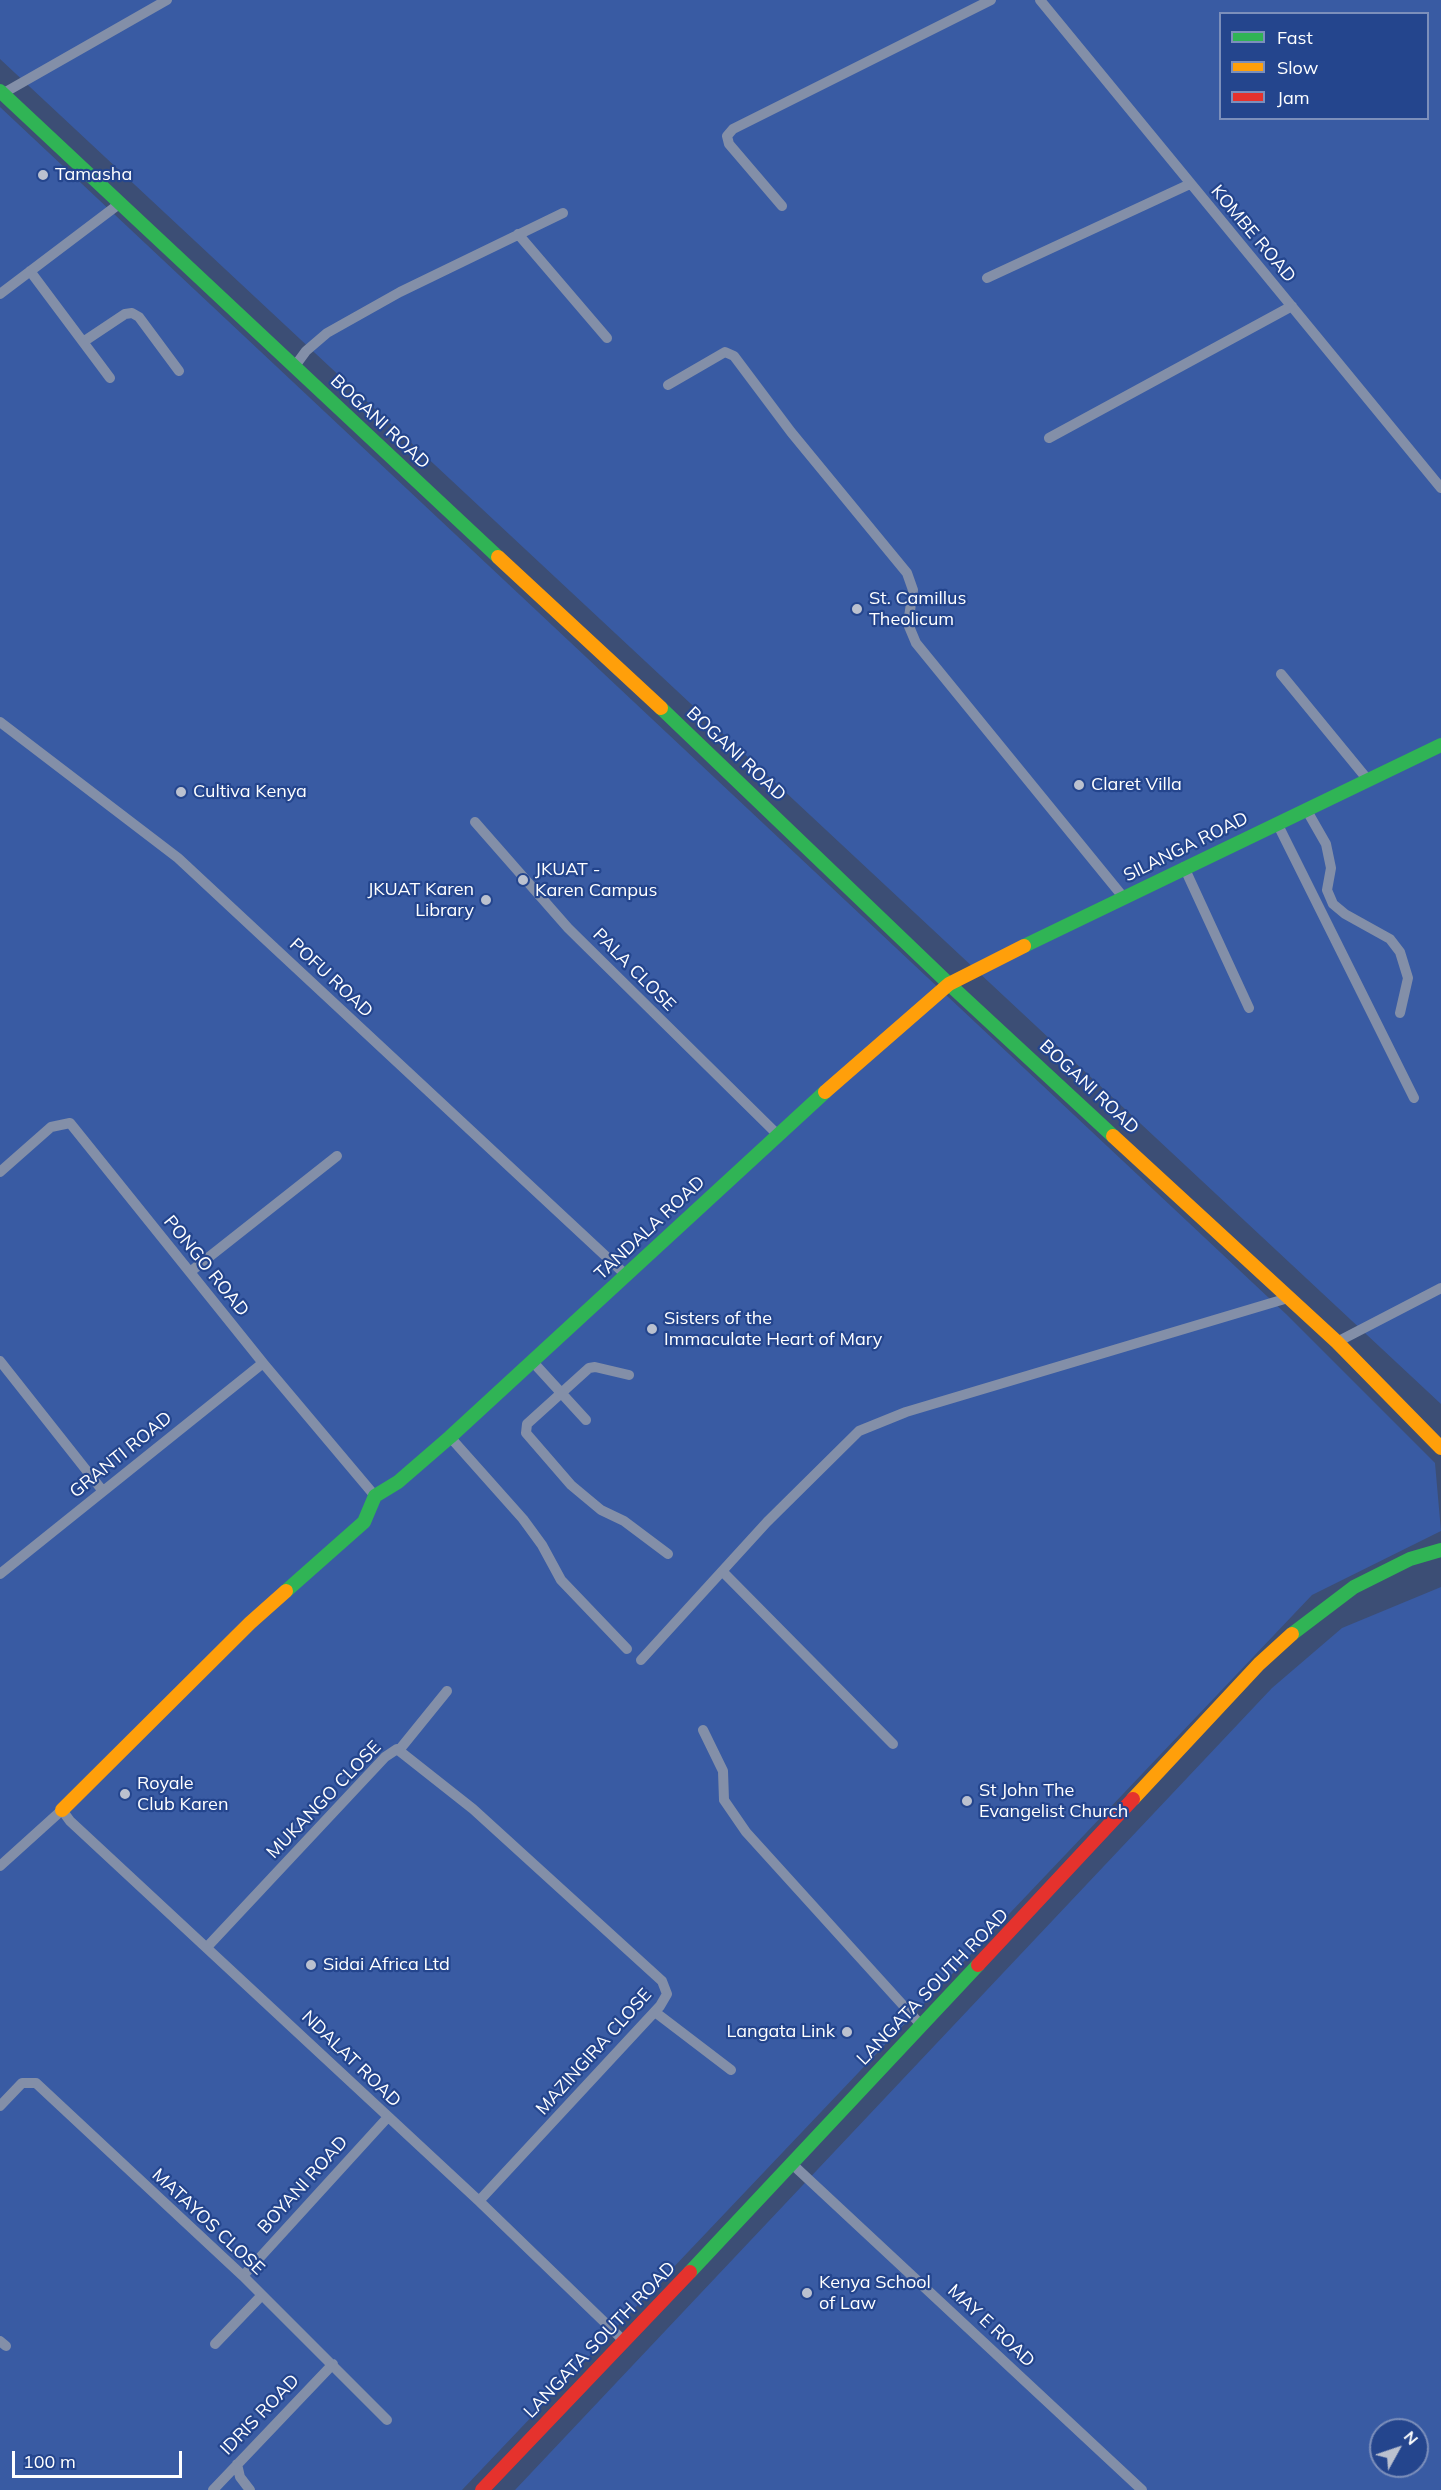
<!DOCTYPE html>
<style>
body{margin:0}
#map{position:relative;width:1441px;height:2490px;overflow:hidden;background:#3c4e75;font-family:Mulish,sans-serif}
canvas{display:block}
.legend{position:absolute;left:1219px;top:12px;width:210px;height:108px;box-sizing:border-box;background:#24458d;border:2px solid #7c8fbb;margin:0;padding:8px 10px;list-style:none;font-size:18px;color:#fff}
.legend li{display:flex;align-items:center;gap:12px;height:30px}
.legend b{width:30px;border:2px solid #7c8fbb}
.north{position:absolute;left:1369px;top:2418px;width:60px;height:60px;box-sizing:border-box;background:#24458d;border:2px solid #7c8fbb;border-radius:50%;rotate:50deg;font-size:16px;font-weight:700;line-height:24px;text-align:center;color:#fff}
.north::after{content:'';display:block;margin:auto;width:21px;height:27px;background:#bbc1cf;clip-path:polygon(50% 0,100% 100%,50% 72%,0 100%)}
.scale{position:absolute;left:12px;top:2451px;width:170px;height:27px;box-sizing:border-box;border:3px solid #fff;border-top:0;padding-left:8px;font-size:18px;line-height:21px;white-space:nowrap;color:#fff;-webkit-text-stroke:4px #24458d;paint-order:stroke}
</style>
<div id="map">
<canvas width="1441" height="2490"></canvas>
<ul class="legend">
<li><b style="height:8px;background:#30b455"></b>Fast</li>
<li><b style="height:8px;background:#ff9f0a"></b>Slow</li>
<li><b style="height:8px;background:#e5322d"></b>Jam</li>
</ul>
<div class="north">N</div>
<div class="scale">100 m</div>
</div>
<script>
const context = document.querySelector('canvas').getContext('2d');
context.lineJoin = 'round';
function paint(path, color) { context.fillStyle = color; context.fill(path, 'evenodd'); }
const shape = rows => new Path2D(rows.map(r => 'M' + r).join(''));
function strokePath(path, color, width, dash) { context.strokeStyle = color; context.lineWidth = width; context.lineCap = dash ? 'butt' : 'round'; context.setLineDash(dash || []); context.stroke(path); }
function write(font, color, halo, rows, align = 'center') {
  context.font = font + ' Mulish,sans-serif'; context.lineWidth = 4.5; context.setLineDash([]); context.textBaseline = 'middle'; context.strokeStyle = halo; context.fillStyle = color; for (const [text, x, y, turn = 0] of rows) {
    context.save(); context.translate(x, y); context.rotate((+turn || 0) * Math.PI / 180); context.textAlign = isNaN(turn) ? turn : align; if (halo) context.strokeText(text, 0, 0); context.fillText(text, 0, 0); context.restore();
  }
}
const green = shape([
 [0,0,1441,0,1441,1404,0,59],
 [1220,14,1428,14,1428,118,1220,118],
 [0,107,1286,1314,1435,1463,1441,1531,1312,1595,462,2490,0,2490],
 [1441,1587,1441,2490,515,2490,1272,1688,1342,1628],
 [1381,2430,1417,2430,1417,2466,1381,2466]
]);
const street = shape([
 [1040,0,1441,488],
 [2,94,167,0],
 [782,206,729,144,727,136,733,129,991,0],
 [518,234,607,338],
 [30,271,110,378],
 [987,278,1190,184],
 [0,294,119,204],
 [83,342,125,314,132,313,139,317,179,371],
 [295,366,306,351,327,333,400,292,563,213],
 [668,385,725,352,734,356,791,432,907,573,913,590,908,624,916,643,1124,898],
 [1049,438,1292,306],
 [1281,674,1368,780],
 [0,722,178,858,626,1275],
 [1306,809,1326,844,1331,868,1327,890,1333,904,1345,914,1390,939,1400,952,1408,978,1400,1013],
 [475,822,568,928,777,1134],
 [1277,823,1414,1098],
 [1184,867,1249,1008],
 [0,1172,51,1127,70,1123,263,1363,375,1496],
 [190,1272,337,1156],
 [1337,1342,1441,1288],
 [0,1361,102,1490],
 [532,1361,586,1420],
 [629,1375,595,1367,589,1368,527,1424,526,1433,571,1485,601,1510,624,1521,668,1554],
 [450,1437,523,1519,542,1545,561,1580,627,1649],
 [723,1572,893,1744],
 [0,1574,263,1363],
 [641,1660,767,1522,859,1431,906,1412,1288,1298],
 [703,1730,723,1771,724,1800,746,1832,921,2025],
 [400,1749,447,1691],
 [0,1866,62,1810,70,1821,479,2201,625,2342],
 [208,1946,385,1757,397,1749,473,1809,662,1981,667,1994,660,2006,479,2201],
 [655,2012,731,2070],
 [0,2106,22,2083,36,2083,243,2276,387,2420],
 [791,2163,1142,2490],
 [243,2276,388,2117],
 [0,2341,6,2346],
 [215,2344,262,2295],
 [237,2464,240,2477,250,2490],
 [213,2490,333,2364]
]);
const fast = shape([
 [0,91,498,557],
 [661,708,949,984,1113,1136],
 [1024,946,1441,745],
 [286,1591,364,1522,375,1496,398,1482,450,1437,825,1092],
 [1292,1634,1354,1587,1410,1559,1441,1550],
 [690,2272,978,1965]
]);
const slow = shape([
 [498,557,661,708],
 [825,1092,949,984,1024,946],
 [1113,1136,1337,1342,1441,1448],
 [1133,1799,1259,1664,1292,1634],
 [62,1810,250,1623,286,1591]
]);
const jam = shape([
 [978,1965,1133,1799],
 [482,2490,690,2272]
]);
const markers = [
 [43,175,6,"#bbc1cf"],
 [857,609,6,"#bbc1cf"],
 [1079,785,6,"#bbc1cf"],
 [181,792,6,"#bbc1cf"],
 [523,880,6,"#bbc1cf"],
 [486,900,6,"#bbc1cf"],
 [652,1329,6,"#bbc1cf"],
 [125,1794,6,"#bbc1cf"],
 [967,1801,6,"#bbc1cf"],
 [311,1965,6,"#bbc1cf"],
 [847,2032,6,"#bbc1cf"],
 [807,2293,6,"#bbc1cf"]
];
const poiNames = [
 ["Tamasha",55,175],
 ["St. Camillus",869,599],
 ["Theolicum",869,620],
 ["Claret Villa",1091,785],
 ["Cultiva Kenya",193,792],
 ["JKUAT -",535,870],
 ["Karen Campus",535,891],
 ["JKUAT Karen",474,890,"right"],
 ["Library",474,911,"right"],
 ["Sisters of the",664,1319],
 ["Immaculate Heart of Mary",664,1340],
 ["Royale",137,1784],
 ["Club Karen",137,1805],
 ["St John The",979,1791],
 ["Evangelist Church",979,1812],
 ["Sidai Africa Ltd",323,1965],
 ["Langata Link",835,2032,"right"],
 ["Kenya School",819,2283],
 ["of Law",819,2304]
];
const streetNames = [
 ["KOMBE ROAD",1253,234,50],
 ["BOGANI ROAD",380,422,43],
 ["BOGANI ROAD",736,754,43],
 ["SILANGA ROAD",1186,847,-26],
 ["PALA CLOSE",634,970,45],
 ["POFU ROAD",331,978,43],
 ["BOGANI ROAD",1089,1087,43],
 ["TANDALA ROAD",650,1228,-43],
 ["PONGO ROAD",206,1266,51],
 ["GRANTI ROAD",121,1455,-39],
 ["MUKANGO CLOSE",324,1800,-46],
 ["LANGATA SOUTH ROAD",933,1987,-46],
 ["MAZINGIRA CLOSE",594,2052,-48],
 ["NDALAT ROAD",351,2059,44],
 ["BOYANI ROAD",303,2185,-48],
 ["MATAYOS CLOSE",208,2222,43],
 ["MAY E ROAD",991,2326,43],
 ["LANGATA SOUTH ROAD",600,2340,-46],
 ["IDRIS ROAD",260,2415,-46]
];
paint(green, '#395ba3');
strokePath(street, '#838fa8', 10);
strokePath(fast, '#30b455', 14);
strokePath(slow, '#ff9f0a', 14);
strokePath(jam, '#e5322d', 14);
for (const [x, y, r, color] of markers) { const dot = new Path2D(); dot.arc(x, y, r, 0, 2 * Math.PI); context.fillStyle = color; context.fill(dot); strokePath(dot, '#24458d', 2); }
write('18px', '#fff', '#24458d', poiNames, 'left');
write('18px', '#fff', '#24458d', streetNames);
</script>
